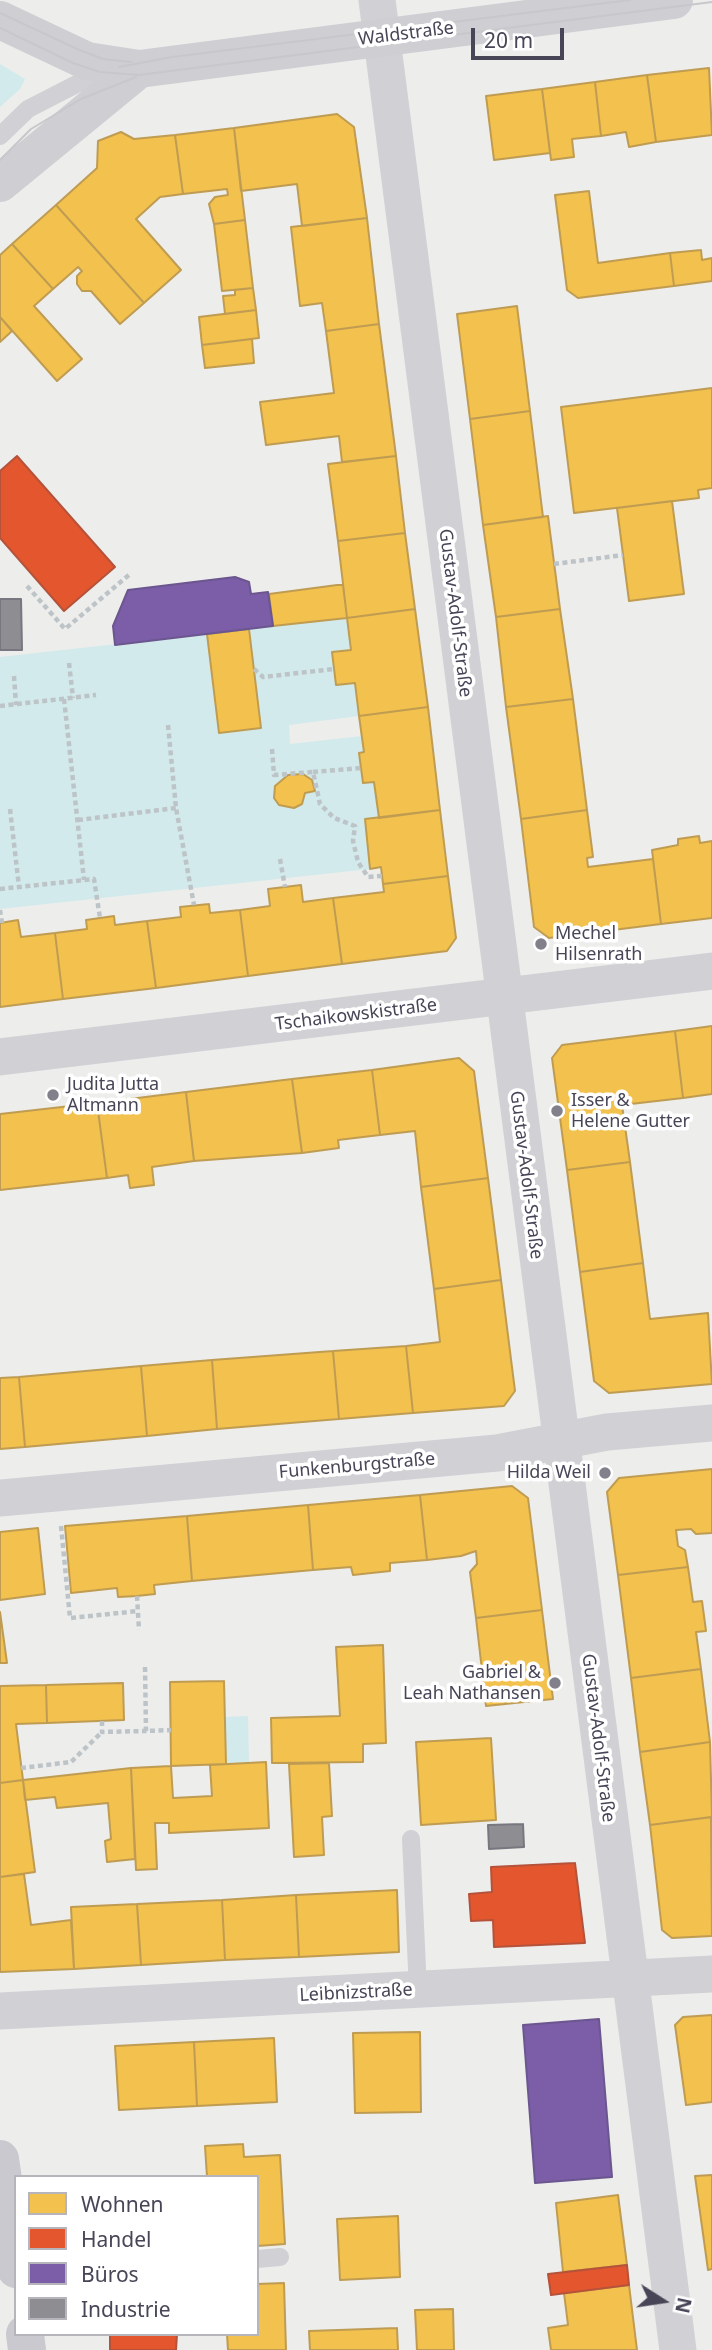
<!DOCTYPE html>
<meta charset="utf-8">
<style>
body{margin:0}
#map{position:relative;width:712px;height:2350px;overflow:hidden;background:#ededec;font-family:"Noto Sans",sans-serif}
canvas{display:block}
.legend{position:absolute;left:14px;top:2175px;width:245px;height:161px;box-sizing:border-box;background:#fff;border:2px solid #b6b5bc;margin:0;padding:9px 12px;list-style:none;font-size:21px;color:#484557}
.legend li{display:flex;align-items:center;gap:14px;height:35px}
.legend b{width:35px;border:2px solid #b6b5bc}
.north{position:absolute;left:628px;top:2266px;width:70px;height:70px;-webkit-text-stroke:5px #fff;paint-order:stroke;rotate:102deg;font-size:19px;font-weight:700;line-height:28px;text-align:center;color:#484557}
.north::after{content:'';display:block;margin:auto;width:24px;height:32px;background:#484557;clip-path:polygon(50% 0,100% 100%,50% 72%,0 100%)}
.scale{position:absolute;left:471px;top:28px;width:93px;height:32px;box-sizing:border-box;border:4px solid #484557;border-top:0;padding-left:9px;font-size:21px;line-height:24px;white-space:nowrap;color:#484557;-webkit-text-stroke:5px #fff;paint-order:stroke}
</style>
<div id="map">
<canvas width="712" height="2350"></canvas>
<ul class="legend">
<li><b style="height:19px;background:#f2c14e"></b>Wohnen</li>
<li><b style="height:19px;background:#e4572e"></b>Handel</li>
<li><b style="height:19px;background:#7b5ea7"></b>Büros</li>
<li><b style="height:19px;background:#8d8d92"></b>Industrie</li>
</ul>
<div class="north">N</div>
<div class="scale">20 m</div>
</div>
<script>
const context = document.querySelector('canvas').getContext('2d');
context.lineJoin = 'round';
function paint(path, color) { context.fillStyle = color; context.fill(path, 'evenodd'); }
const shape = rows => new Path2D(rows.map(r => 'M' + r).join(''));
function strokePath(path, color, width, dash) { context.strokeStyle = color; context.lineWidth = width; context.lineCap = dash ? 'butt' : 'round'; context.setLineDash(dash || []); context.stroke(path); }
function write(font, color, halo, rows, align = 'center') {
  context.font = font + ' "Noto Sans",sans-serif'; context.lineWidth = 7; context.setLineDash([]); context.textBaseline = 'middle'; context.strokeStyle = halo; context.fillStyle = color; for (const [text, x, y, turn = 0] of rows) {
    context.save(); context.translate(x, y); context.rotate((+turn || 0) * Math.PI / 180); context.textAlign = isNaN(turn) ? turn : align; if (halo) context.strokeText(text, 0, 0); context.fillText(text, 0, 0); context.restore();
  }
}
const green = shape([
 [0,64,25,79,20,89,0,107],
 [347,618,351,650,332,653,336,685,355,683,359,716,289,725,290,744,362,736,364,752,359,753,363,783,374,782,379,818,370,869,0,909,0,657,207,634,220,733,261,728,249,629],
 [248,1716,249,1763,226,1764,225,1717]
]);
const homes = shape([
 [709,68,712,135,656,142,647,75,709,68],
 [647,75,656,142,629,147,626,132,601,136,595,82,647,75],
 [595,82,601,136,572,139,574,157,551,160,542,89,595,82],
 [542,89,550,153,494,160,486,96,542,89],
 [337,114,354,127,367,218,302,226,297,184,241,191,234,128,337,114],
 [234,128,245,220,214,224,209,204,215,197,228,195,227,189,183,194,175,135,234,128],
 [121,132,134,139,175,135,183,194,160,197,136,219,181,270,144,303,56,205,97,168,98,141,121,132],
 [589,191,598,263,670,253,674,286,578,298,567,290,555,195,589,191],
 [56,205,144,303,120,324,91,291,82,291,77,284,77,276,82,271,78,267,53,289,12,244,56,205],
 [367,218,379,324,326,331,322,303,300,306,291,227,367,218],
 [245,220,253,288,222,291,214,224,245,220],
 [12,244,53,289,34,306,82,359,57,381,0,317,0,255,12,244],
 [701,250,702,260,712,258,712,281,674,286,670,253,701,250],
 [253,288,256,310,225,314,223,296,235,295,235,290,253,288],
 [517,306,530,411,470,419,457,314,517,306],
 [256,310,259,338,202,345,199,317,256,310],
 [0,317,12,331,0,342,0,317],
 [379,324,396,456,342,462,339,436,266,445,260,402,334,393,326,331,379,324],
 [252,339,254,363,205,368,202,345,252,339],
 [712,388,712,488,698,490,699,498,574,513,561,407,712,388],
 [530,411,543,517,483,525,470,419,530,411],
 [396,456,405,533,338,541,328,464,396,456],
 [672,501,684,594,629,601,617,508,672,501],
 [548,516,560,609,496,617,483,525,548,516],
 [405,533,415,609,347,618,338,541,405,533],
 [337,585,343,585,347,618,273,626,269,594,337,585],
 [415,609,428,707,359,716,355,683,336,685,332,652,351,650,347,618,415,609],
 [560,609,573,699,506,707,496,617,560,609],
 [249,629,261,728,219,733,207,634,249,629],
 [573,699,587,810,521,819,506,707,573,699],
 [428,707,440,810,379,818,374,782,363,783,359,753,364,752,359,716,428,707],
 [303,774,312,780,315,791,305,793,302,804,294,808,279,805,274,798,275,786,288,775,303,774],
 [440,810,448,876,383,884,381,867,370,869,365,819,440,810],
 [587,810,593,857,587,858,588,867,653,859,661,924,549,938,534,927,521,819,587,810],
 [699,836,700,843,712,841,712,918,661,924,652,850,678,845,678,839,699,836],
 [448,876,456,938,447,951,342,964,333,898,384,892,383,884,448,876],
 [301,885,303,902,333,898,342,964,248,976,240,910,270,906,268,889,301,885],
 [209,904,210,913,240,910,248,976,156,988,147,921,181,917,180,907,209,904],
 [114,916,115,925,147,921,156,988,63,999,55,933,87,929,86,920,114,916],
 [18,920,21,937,55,933,63,999,0,1007,0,923,18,920],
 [712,1026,712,1094,683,1098,675,1031,712,1026],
 [675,1031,683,1098,622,1105,630,1162,567,1170,552,1058,562,1045,675,1031],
 [459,1058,474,1071,488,1178,421,1187,415,1131,380,1135,372,1070,459,1058],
 [372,1070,380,1135,338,1140,339,1148,302,1153,292,1079,372,1070],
 [292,1079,302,1153,194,1161,186,1092,292,1079],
 [186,1092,194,1161,152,1167,154,1185,130,1188,128,1175,107,1178,97,1103,186,1092],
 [97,1103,107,1178,0,1190,0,1114,97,1103],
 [630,1162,643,1263,580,1272,567,1170,630,1162],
 [488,1178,501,1280,434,1289,421,1187,488,1178],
 [643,1263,650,1319,708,1313,712,1384,609,1393,594,1381,580,1272,643,1263],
 [501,1280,515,1391,504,1406,413,1413,406,1346,440,1342,434,1289,501,1280],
 [406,1346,413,1413,339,1419,333,1351,406,1346],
 [333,1351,339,1419,217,1429,212,1360,333,1351],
 [212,1360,217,1429,147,1436,141,1366,212,1360],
 [141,1366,147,1436,25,1447,19,1377,141,1366],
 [19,1377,25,1447,0,1449,0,1378,19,1377],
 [712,1469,712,1533,696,1534,691,1529,676,1530,678,1546,685,1550,688,1567,618,1575,607,1492,619,1478,712,1469],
 [512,1486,528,1498,542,1610,476,1618,470,1572,477,1564,476,1551,461,1556,427,1560,420,1495,512,1486],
 [420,1495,427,1560,390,1563,390,1571,353,1575,351,1567,313,1570,308,1505,420,1495],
 [308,1505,313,1570,192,1581,187,1516,308,1505],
 [187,1516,192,1581,154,1585,155,1594,137,1596,118,1597,117,1588,71,1593,65,1526,187,1516],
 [38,1528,45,1594,0,1600,0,1532,38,1528],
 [688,1567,693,1602,702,1601,706,1631,696,1632,701,1669,631,1678,618,1575,688,1567],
 [542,1610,553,1699,486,1706,476,1618,542,1610],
 [0,1612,7,1663,0,1663,0,1612],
 [383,1645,386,1743,363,1744,363,1762,272,1763,271,1718,340,1716,336,1647,383,1645],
 [701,1669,710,1742,640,1752,631,1678,701,1669],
 [224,1681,226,1764,171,1766,170,1682,224,1681],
 [123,1683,124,1720,47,1723,46,1685,123,1683],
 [46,1685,47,1723,16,1724,23,1780,0,1783,0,1686,46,1685],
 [491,1738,496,1820,421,1825,416,1742,491,1738],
 [710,1742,712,1817,650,1825,640,1752,710,1742],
 [266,1762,269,1828,169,1833,169,1823,155,1823,157,1869,136,1870,131,1768,171,1766,173,1798,212,1796,210,1765,266,1762],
 [329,1763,332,1816,322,1817,324,1855,294,1857,289,1764,329,1763],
 [131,1768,135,1859,107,1862,105,1841,111,1839,108,1803,57,1808,55,1797,25,1800,23,1780,131,1768],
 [23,1780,35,1872,0,1877,0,1783,23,1780],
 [711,1817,712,1936,672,1938,662,1930,650,1825,711,1817],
 [24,1874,31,1925,71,1920,74,1969,0,1972,0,1877,24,1874],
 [397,1890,399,1952,299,1957,296,1895,397,1890],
 [296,1895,299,1957,225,1960,222,1900,296,1895],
 [222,1900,225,1960,141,1965,137,1904,222,1900],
 [137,1904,141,1965,74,1969,71,1907,137,1904],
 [712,2015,712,2102,686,2105,675,2025,683,2017,712,2015],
 [420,2032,421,2112,355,2113,353,2033,420,2032],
 [274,2038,277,2102,197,2106,194,2042,274,2038],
 [194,2042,197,2106,119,2110,115,2046,194,2042],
 [243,2144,244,2157,280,2155,285,2244,257,2246,257,2177,207,2177,205,2146,243,2144],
 [712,2175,712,2269,708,2270,695,2176,712,2175],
 [618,2195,627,2265,563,2272,556,2203,618,2195],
 [398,2216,400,2277,340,2280,337,2219,398,2216],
 [284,2283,286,2350,228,2350,227,2334,257,2334,257,2284,284,2283],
 [629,2285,637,2350,551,2350,548,2328,568,2325,564,2293,629,2285],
 [453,2309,454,2350,417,2350,415,2310,453,2309],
 [397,2328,398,2350,310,2350,309,2331,397,2328]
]);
const shops = shape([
 [17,456,115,567,64,611,0,538,0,471,17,456],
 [575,1863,585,1943,494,1947,493,1920,471,1921,469,1894,492,1892,491,1867,575,1863],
 [627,2265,629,2285,551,2295,548,2274,627,2265],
 [110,2334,177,2334,176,2350,110,2350,110,2334]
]);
const offices = shape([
 [235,577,249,582,251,594,268,592,273,626,115,645,113,626,128,590,235,577],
 [599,2019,612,2177,535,2183,523,2025,599,2019]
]);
const industry = shape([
 [0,599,21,599,22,650,0,650,0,599],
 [523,1824,524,1847,489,1849,488,1825,523,1824]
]);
const path = shape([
 [554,564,623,555],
 [27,586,65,629,130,574],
 [69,663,73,698],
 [254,669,263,677,334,669],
 [14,676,16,705],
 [64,699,84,880],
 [0,706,96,695],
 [168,725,176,808,194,905],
 [272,749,274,775,313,772,320,804,334,818,355,826,353,841,358,862,368,877,382,876],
 [313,772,361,768],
 [10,809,19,887],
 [78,820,176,808],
 [280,859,285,887],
 [0,889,94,879,100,918],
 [0,910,2,923],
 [61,1526,70,1618,138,1611],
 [137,1596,139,1630],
 [145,1667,146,1731,171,1730],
 [102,1721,102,1732,146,1731],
 [21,1768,71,1762,102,1732]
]);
const lane = shape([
 [0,136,28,109,102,71],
 [411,1839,418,1990],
 [257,2259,280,2257]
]);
const street = shape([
 [377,0,678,2350],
 [0,1057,712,971],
 [0,1498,497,1453,607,1432,712,1423],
 [0,2011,712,1974]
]);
const secondary = shape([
 [0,20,87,61,139,69,674,0],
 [0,183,139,69]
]);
const primary = shape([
 [0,2159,16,2269],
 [25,2334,27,2350]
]);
const tram = shape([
 [0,13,77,49,103,59,131,62],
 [0,28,73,63,100,72,139,75,712,2],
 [119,67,172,57,630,0],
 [0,160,31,129,81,99,136,77]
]);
const markers = [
 [541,944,7,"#82808b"],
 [53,1095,7,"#82808b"],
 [557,1111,7,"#82808b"],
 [605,1473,7,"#82808b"],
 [555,1683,7,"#82808b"]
];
const streetNames = [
 ["Waldstraße",406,34,-7],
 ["Gustav-Adolf-Straße",455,613,83],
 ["Tschaikowskistraße",356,1015,-7],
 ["Gustav-Adolf-Straße",526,1175,83],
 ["Funkenburgstraße",357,1466,-5],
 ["Gustav-Adolf-Straße",598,1738,83],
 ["Leibnizstraße",356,1993,-3]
];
const poiNames = [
 ["Mechel",555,934],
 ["Hilsenrath",555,955],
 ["Judita Jutta",67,1085],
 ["Altmann",67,1106],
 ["Isser &",571,1101],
 ["Helene Gutter",571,1122],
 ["Hilda Weil",591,1473,"right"],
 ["Gabriel &",541,1673,"right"],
 ["Leah Nathansen",541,1694,"right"]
];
paint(green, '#d2eaeb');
paint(homes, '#f2c14e');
strokePath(homes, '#bf9c51', 2);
paint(shops, '#e4572e');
strokePath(shops, '#b5523a', 2);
paint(offices, '#7b5ea7');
strokePath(offices, '#6c568f', 2);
paint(industry, '#8d8d92');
strokePath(industry, '#787780', 2);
strokePath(path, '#bdc4c8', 4.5, [5, 3.5]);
strokePath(lane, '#d1d0d4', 18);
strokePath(street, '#d1d0d4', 37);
strokePath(secondary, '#cfced3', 38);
strokePath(primary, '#cac9cf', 38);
strokePath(tram, '#c8c7cb', 2);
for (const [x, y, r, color] of markers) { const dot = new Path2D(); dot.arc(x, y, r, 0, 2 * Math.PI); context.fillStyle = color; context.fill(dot); strokePath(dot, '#fff', 2.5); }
write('18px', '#484557', '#fff', streetNames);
write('18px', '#484557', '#fff', poiNames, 'left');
</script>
